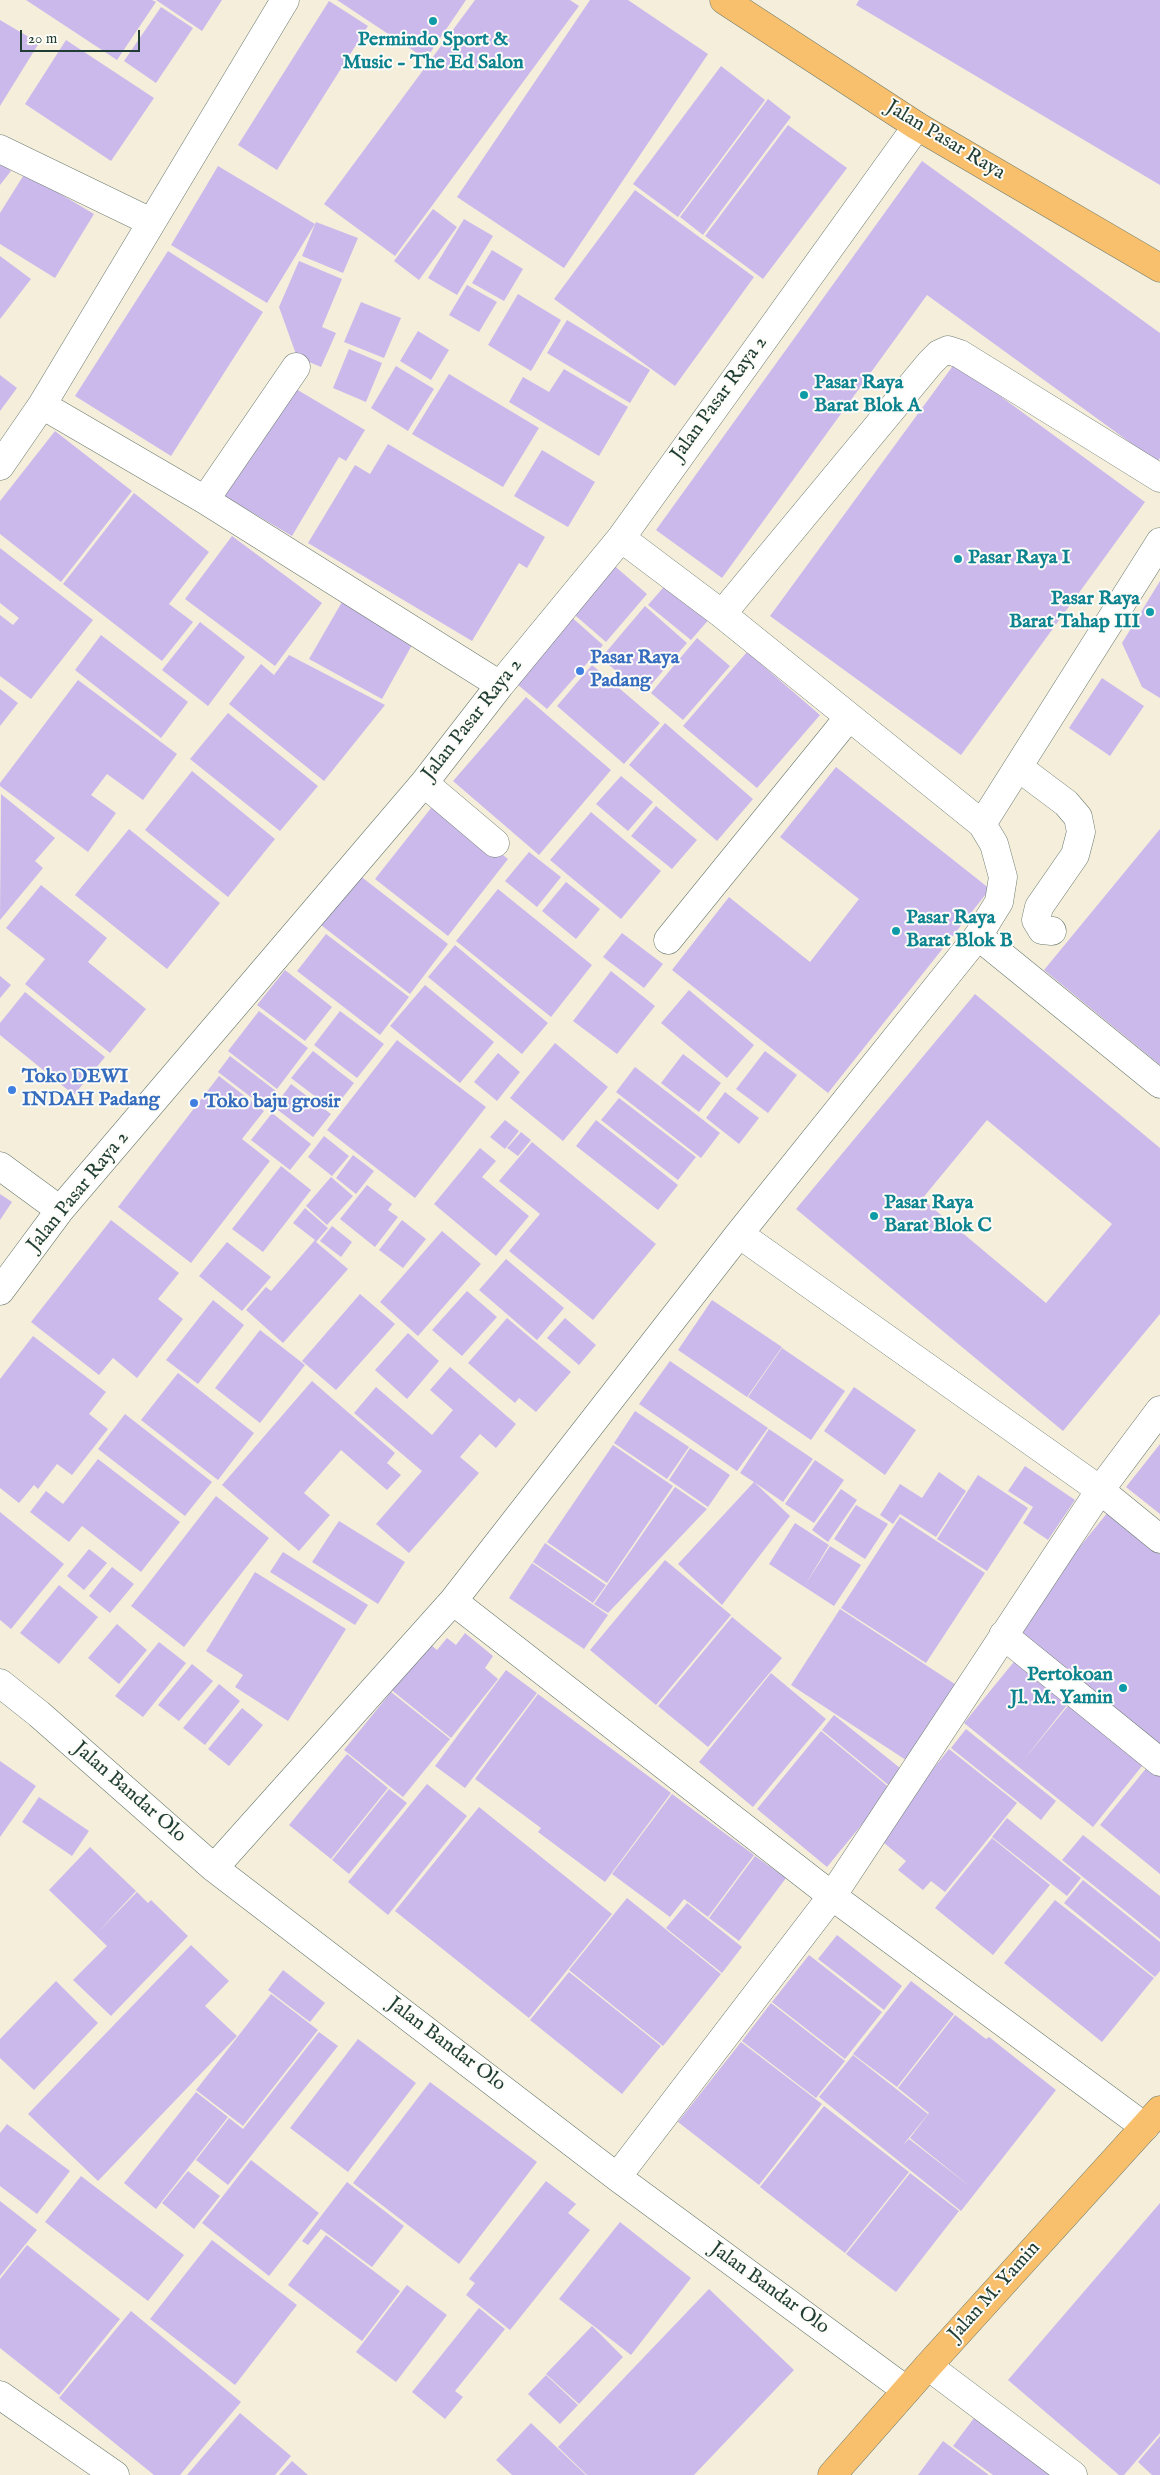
<!DOCTYPE html>
<style>
body{margin:0}
#map{position:relative;width:1160px;height:2475px;overflow:hidden;background:#f5eedb;font-family:"IM FELL English",serif}
canvas{display:block}
.scale{position:absolute;left:20px;top:30px;width:120px;height:22px;box-sizing:border-box;border:2px solid #1f3d34;border-top:0;padding-left:6px;font-size:15px;line-height:18px;white-space:nowrap;color:#1f3d34;-webkit-text-stroke:4px #fdfcf7;paint-order:stroke}
</style>
<div id="map">
<canvas width="1160" height="2475"></canvas>
<div class="scale">20 m</div>
</div>
<script>
const context = document.querySelector('canvas').getContext('2d');
context.lineJoin = 'round';
function paint(path, color) { context.fillStyle = color; context.fill(path, 'evenodd'); }
const shape = rows => new Path2D(rows.map(r => 'M' + r).join(''));
function strokePath(path, color, width, dash) { context.strokeStyle = color; context.lineWidth = width; context.lineCap = dash ? 'butt' : 'round'; context.setLineDash(dash || []); context.stroke(path); }
function write(font, color, halo, rows, align = 'center') {
  context.font = font + ' "IM FELL English",serif'; context.lineWidth = 4; context.setLineDash([]); context.textBaseline = 'middle'; context.strokeStyle = halo; context.fillStyle = color; for (const [text, x, y, turn = 0] of rows) {
    context.save(); context.translate(x, y); context.rotate((+turn || 0) * Math.PI / 180); context.textAlign = isNaN(turn) ? turn : align; if (halo) context.strokeText(text, 0, 0); context.fillText(text, 0, 0); context.restore();
  }
}
const building = shape([
 [26,0,152,0,156,2,117,60],
 [156,0,222,0,202,31],
 [337,0,466,0,426,59],
 [475,0,570,0,579,6,395,256,324,204],
 [590,0,628,0,708,54,564,268,457,197],
 [859,0,1160,0,1160,185,856,5],
 [329,1,368,26,277,170,238,145],
 [161,7,193,28,156,83,124,61],
 [0,20,39,43,0,106],
 [66,40,154,98,111,161,25,104],
 [721,66,765,100,678,217,633,184],
 [768,99,791,117,703,235,680,217],
 [788,125,847,168,763,279,705,236],
 [922,161,1160,333,1160,458,1157,462,927,295,722,578,656,530],
 [0,162,11,171,0,185],
 [218,166,315,224,267,303,171,245],
 [25,173,94,214,55,278,0,244,0,213],
 [635,190,754,277,675,386,554,299],
 [433,209,457,227,419,280,394,261],
 [464,219,493,236,457,295,428,278],
 [316,222,358,238,343,273,302,256],
 [492,250,523,269,504,301,472,283],
 [168,251,263,312,171,456,75,396],
 [0,256,31,279,0,319],
 [299,261,342,279,322,327,336,333,321,367,297,357,279,307],
 [467,285,497,302,479,332,449,315],
 [518,294,561,320,531,371,488,345],
 [361,302,401,318,384,358,344,342],
 [567,320,650,370,630,403,547,353],
 [418,331,449,350,431,380,400,361],
 [349,349,382,363,366,402,333,388],
 [955,363,1145,502,961,755,770,616],
 [396,366,434,389,408,431,371,408],
 [564,369,628,407,599,456,509,402,523,377,549,392],
 [449,374,539,428,503,487,412,434],
 [0,375,17,388,0,411],
 [291,386,365,430,346,461,339,457,292,536,224,496],
 [55,431,132,491,61,582,0,534,0,501],
 [388,444,545,537,527,568,519,563,472,641,308,543,355,465,370,474],
 [542,450,595,482,568,527,514,496],
 [134,493,209,552,169,604,193,622,162,661,63,584],
 [232,536,322,603,275,666,185,599],
 [0,548,93,620,31,699,0,676,0,615,13,625,19,618,0,603],
 [610,562,647,594,606,642,569,610],
 [669,581,711,617,691,640,648,605],
 [1160,581,1160,698,1142,687,1122,643],
 [346,595,417,636,382,699,309,659],
 [645,606,687,643,643,694,601,658],
 [568,614,603,645,547,709,512,680],
 [200,622,245,657,208,706,162,670],
 [101,635,188,702,161,738,75,670],
 [697,638,730,666,683,720,651,693],
 [747,652,820,715,757,788,683,726],
 [289,655,385,705,324,781,229,704,261,664,274,675],
 [592,665,660,723,624,764,557,706],
 [1102,678,1144,706,1110,756,1069,728],
 [78,680,177,754,143,800,107,774,91,795,116,813,88,852,0,786,0,783],
 [0,689,18,703,0,726],
 [526,697,611,770,539,855,453,781],
 [228,713,318,786,280,831,190,759],
 [665,723,753,799,717,841,629,765],
 [836,767,990,889,828,1093,672,970,729,897,810,962,859,899,780,837],
 [192,771,275,839,228,897,145,830],
 [621,776,653,802,628,831,596,804],
 [1,794,55,838,35,861,43,868,0,920],
 [435,803,508,859,448,936,375,879],
 [656,806,697,840,672,869,631,836],
 [591,812,661,871,621,919,550,860],
 [129,829,220,903,167,969,75,895],
 [1160,829,1160,1065,1044,970],
 [529,852,561,877,537,907,505,881],
 [359,875,448,944,410,994,321,925],
 [566,882,600,909,576,939,542,911],
 [41,885,107,938,88,962,146,1009,110,1053,25,984,45,959,6,928],
 [498,889,592,965,551,1017,456,941],
 [622,933,663,964,644,988,603,957],
 [326,934,409,997,380,1035,297,971],
 [455,945,548,1023,522,1054,428,977],
 [285,970,332,1007,305,1041,257,1005],
 [611,971,655,1006,617,1054,573,1021],
 [0,976,11,985,0,998],
 [425,985,494,1042,460,1083,390,1026],
 [689,990,754,1045,727,1078,661,1023],
 [25,992,105,1057,74,1095,0,1035,0,1023],
 [975,994,1160,1148,1160,1314,1063,1431,796,1209],
 [987,1120,1112,1224,1046,1303,922,1199],
 [259,1011,308,1048,277,1089,228,1051],
 [340,1011,384,1044,357,1078,314,1045],
 [397,1040,486,1107,415,1198,327,1130],
 [555,1043,608,1087,563,1141,510,1098],
 [313,1051,354,1083,333,1110,291,1078],
 [765,1051,797,1075,768,1113,736,1089],
 [498,1053,520,1072,497,1101,474,1082],
 [683,1054,721,1083,699,1112,661,1083],
 [230,1056,276,1091,264,1107,218,1072],
 [635,1067,720,1133,701,1158,616,1092],
 [219,1076,264,1111,242,1139,270,1161,191,1263,118,1207],
 [291,1084,331,1114,313,1137,274,1107],
 [725,1092,759,1118,739,1144,706,1118],
 [619,1098,696,1157,678,1180,601,1120],
 [272,1113,311,1144,290,1170,251,1140],
 [505,1120,519,1131,505,1149,490,1137],
 [596,1120,678,1185,658,1210,576,1146],
 [521,1132,531,1140,518,1156,507,1148],
 [324,1136,349,1156,332,1176,308,1157],
 [532,1142,656,1244,593,1320,509,1251,540,1214,499,1181],
 [480,1148,496,1161,482,1177,529,1216,496,1256,434,1204],
 [353,1155,374,1171,356,1194,336,1178],
 [281,1166,311,1190,263,1252,232,1229],
 [331,1177,353,1196,327,1225,306,1206],
 [367,1185,392,1204,388,1210,398,1217,375,1247,340,1219],
 [0,1194,12,1202,0,1220],
 [305,1208,328,1228,316,1242,348,1269,283,1343,246,1310,266,1287,271,1291,315,1240,293,1223],
 [111,1220,179,1273,158,1299,183,1319,137,1378,113,1358,99,1375,31,1322],
 [402,1220,426,1239,403,1268,379,1250],
 [332,1226,352,1242,341,1257,320,1241],
 [442,1231,481,1264,418,1336,380,1302],
 [227,1242,271,1277,242,1311,199,1276],
 [506,1259,564,1308,537,1340,479,1290],
 [467,1291,497,1317,462,1356,432,1330],
 [360,1294,395,1324,336,1390,302,1361],
 [213,1300,244,1325,198,1384,166,1360],
 [712,1300,782,1347,747,1397,678,1350],
 [507,1318,571,1372,536,1412,519,1398,515,1403,468,1363],
 [565,1318,596,1345,579,1365,547,1338],
 [260,1330,305,1365,260,1423,215,1388],
 [408,1333,439,1361,407,1399,375,1370],
 [33,1336,106,1392,89,1414,108,1429,72,1475,57,1464,38,1489,34,1485,19,1503,0,1488,0,1379],
 [782,1348,845,1391,811,1440,748,1397],
 [670,1361,768,1428,737,1471,639,1404],
 [450,1367,516,1424,496,1448,480,1434,460,1457,479,1473,409,1553,376,1524,422,1471,354,1413,376,1387,432,1435,453,1410,430,1390],
 [178,1373,254,1433,218,1480,141,1420],
 [312,1381,395,1453,387,1463,401,1475,387,1490,341,1450,304,1493,330,1515,299,1551,222,1485],
 [854,1387,916,1430,885,1475,824,1431],
 [635,1411,689,1447,667,1479,614,1443],
 [125,1414,212,1482,185,1516,98,1449],
 [769,1429,813,1459,783,1502,754,1482,790,1516,722,1605,678,1564,754,1482,740,1473],
 [1160,1444,1160,1514,1126,1487],
 [613,1445,673,1486,607,1583,547,1542],
 [690,1448,730,1475,708,1507,669,1480],
 [98,1459,180,1522,141,1572,82,1526,69,1542,30,1512,46,1491,63,1504],
 [815,1460,844,1480,814,1523,785,1504],
 [1025,1466,1075,1500,1048,1540,1023,1523,1033,1507,1008,1491],
 [939,1472,966,1491,936,1537,900,1514,893,1524,880,1515,900,1484,922,1498],
 [978,1475,1028,1508,987,1571,937,1539],
 [675,1487,707,1509,608,1613,594,1604],
 [841,1489,857,1500,828,1542,812,1530],
 [216,1496,269,1538,184,1647,131,1606],
 [856,1505,888,1524,865,1559,834,1539],
 [0,1512,64,1564,11,1629,0,1620],
 [1108,1512,1160,1554,1160,1748,1013,1629],
 [900,1517,985,1573,926,1663,841,1608],
 [339,1521,405,1562,378,1604,312,1562],
 [795,1523,829,1545,805,1585,830,1546,861,1565,834,1606,769,1564],
 [545,1543,606,1585,593,1603,533,1562],
 [89,1549,107,1563,84,1590,67,1576],
 [283,1552,368,1605,355,1625,270,1572],
 [665,1560,731,1615,656,1705,590,1650],
 [532,1563,608,1615,584,1649,509,1598],
 [112,1567,134,1584,110,1613,89,1596],
 [255,1572,346,1629,288,1721,235,1687,243,1675,206,1651],
 [59,1585,98,1617,59,1664,20,1633],
 [840,1609,961,1688,912,1764,791,1685],
 [732,1617,782,1658,708,1747,658,1706],
 [117,1624,147,1650,119,1684,88,1658],
 [465,1633,493,1656,485,1668,498,1679,451,1738,389,1688,425,1640,437,1650,447,1638,456,1645],
 [159,1642,186,1663,143,1717,115,1696],
 [1017,1658,1071,1700,1022,1762,1072,1701,1146,1761,1093,1827,964,1723],
 [192,1664,213,1681,179,1721,158,1705],
 [506,1670,537,1693,465,1788,435,1766],
 [771,1673,826,1719,753,1807,699,1762],
 [219,1684,240,1701,205,1745,183,1728],
 [391,1692,450,1739,403,1797,344,1750],
 [538,1694,671,1793,605,1882,538,1832,541,1828,475,1779],
 [242,1708,263,1725,229,1766,208,1749],
 [834,1715,905,1772,892,1788,822,1730],
 [966,1729,1056,1801,1041,1820,951,1748],
 [821,1731,891,1789,827,1867,757,1809],
 [949,1749,1017,1803,945,1892,931,1881,923,1890,898,1870,906,1861,878,1838],
 [347,1754,388,1788,331,1859,289,1825],
 [0,1761,36,1786,0,1837],
 [1148,1766,1160,1776,1160,1874,1100,1825],
 [427,1784,467,1816,388,1915,348,1882],
 [389,1789,407,1803,349,1874,332,1860],
 [672,1794,754,1855,708,1917,684,1899,670,1917,612,1874],
 [39,1797,89,1831,72,1856,22,1822],
 [479,1807,612,1914,529,2018,395,1911],
 [1007,1818,1081,1878,1067,1896,992,1837],
 [1083,1835,1160,1896,1160,1939,1062,1860],
 [992,1838,1050,1885,993,1955,935,1908],
 [90,1847,136,1891,97,1933,137,1892,148,1903,151,1900,188,1936,111,2016,73,1980,107,1946,49,1890],
 [755,1856,786,1878,739,1941,709,1918],
 [1083,1880,1160,1942,1160,1971,1155,1977,1064,1903],
 [627,1898,721,1974,663,2046,569,1970],
 [1055,1900,1154,1978,1102,2042,1004,1963],
 [687,1903,742,1947,722,1973,666,1928],
 [837,1935,902,1986,884,2010,818,1959],
 [191,1945,229,1981,205,2006,237,2036,98,2181,28,2114],
 [809,1955,882,2012,845,2059,772,2002],
 [283,1970,325,2003,310,2022,268,1990],
 [569,1972,661,2046,622,2094,530,2020],
 [56,1981,98,2023,34,2090,0,2058,0,2039],
 [911,1981,954,2014,897,2087,853,2054],
 [271,1994,318,2030,243,2126,196,2090],
 [771,2003,845,2061,816,2098,742,2041],
 [955,2015,986,2039,989,2037,1056,2090,961,2211,819,2097,853,2055,928,2114,903,2145,909,2139,972,2188,910,2138,929,2113,898,2088],
 [319,2032,338,2046,228,2185,196,2160,229,2118,243,2129],
 [358,2039,416,2083,348,2172,290,2128],
 [741,2042,822,2104,759,2185,678,2122],
 [430,2082,537,2162,459,2264,353,2183],
 [196,2092,228,2117,156,2209,124,2183],
 [824,2106,909,2172,845,2253,760,2187],
 [7,2124,70,2171,37,2214,0,2186,0,2133],
 [251,2160,319,2213,269,2276,202,2223],
 [188,2171,220,2196,194,2229,162,2203],
 [910,2173,959,2211,896,2292,846,2254],
 [81,2176,184,2255,148,2301,45,2222],
 [546,2181,576,2204,568,2213,590,2230,510,2330,466,2295,475,2283,469,2279],
 [347,2182,404,2226,372,2267,321,2229,308,2245,302,2241],
 [0,2201,37,2230,0,2276],
 [1160,2203,1160,2433,1124,2475,1119,2475,1008,2380],
 [620,2222,691,2278,631,2355,559,2299],
 [326,2235,400,2291,362,2341,288,2285],
 [212,2240,297,2305,235,2385,150,2319],
 [27,2245,120,2319,59,2395,0,2348,0,2279],
 [407,2285,447,2315,396,2382,356,2352],
 [709,2289,794,2370,694,2475,587,2475,558,2447],
 [479,2308,505,2329,455,2391,463,2397,445,2419,412,2392],
 [131,2311,241,2402,180,2475,154,2475,59,2398],
 [592,2326,623,2357,579,2404,546,2374],
 [546,2375,578,2405,560,2424,528,2394],
 [240,2413,291,2456,275,2475,187,2475],
 [974,2418,1050,2475,993,2475,953,2446],
 [531,2423,586,2475,512,2475,496,2460],
 [1160,2436,1160,2475,1152,2475,1138,2462],
 [943,2441,989,2475,918,2475],
 [292,2461,308,2475,279,2475]
]);
const minor = shape([
 [0,149,151,222],
 [42,405,205,500,500,685],
 [0,466,42,405,285,0],
 [205,500,296,367],
 [722,614,930,363,939,354,948,350,960,354,1160,478],
 [1018,767,1066,803,1078,817,1081,832,1075,855,1039,907,1036,920,1042,930,1052,931],
 [424,783,495,843],
 [982,824,1160,542],
 [978,936,1160,1084],
 [668,940,849,717],
 [0,1166,60,1210],
 [739,1234,1100,1490,1160,1539],
 [0,1291,60,1210,424,783,500,685,621,538,917,126],
 [453,1601,832,1896,1145,2127],
 [1003,1635,1160,1762],
 [0,1683,39,1714,214,1868,617,2177,906,2390],
 [214,1868,453,1601,739,1234,978,936,999,902,1003,877,994,844,982,824,722,614,621,538],
 [617,2177,832,1896,1100,1490,1160,1410],
 [928,2366,1073,2475],
 [0,2395,115,2475]
]);
const major = shape([
 [724,0,917,126,1160,268],
 [832,2475,928,2366,1160,2110]
]);
const markers = [
 [433,21,5,"#0f9aa8"],
 [804,395,5,"#0f9aa8"],
 [958,559,5,"#0f9aa8"],
 [1150,612,5,"#0f9aa8"],
 [580,671,5,"#3f7fe0"],
 [896,931,5,"#0f9aa8"],
 [12,1090,5,"#3f7fe0"],
 [194,1103,5,"#3f7fe0"],
 [874,1216,5,"#0f9aa8"],
 [1123,1688,5,"#0f9aa8"]
];
const cultureNames = [
 ["Permindo Sport &",433,41,"center"],
 ["Music - The Ed Salon",433,64,"center"],
 ["Pasar Raya",814,384],
 ["Barat Blok A",814,407],
 ["Pasar Raya I",968,559],
 ["Pasar Raya",1140,600,"right"],
 ["Barat Tahap III",1140,623,"right"],
 ["Pasar Raya",906,919],
 ["Barat Blok B",906,942],
 ["Pasar Raya",884,1204],
 ["Barat Blok C",884,1227],
 ["Pertokoan",1113,1676,"right"],
 ["Jl. M. Yamin",1113,1699,"right"]
];
const streetNames = [
 ["Jalan Pasar Raya",945,141,31],
 ["Jalan Pasar Raya 2",720,399,-54],
 ["Jalan Pasar Raya 2",473,720,-52],
 ["Jalan Pasar Raya 2",79,1192,-51],
 ["Jalan Bandar Olo",129,1793,41],
 ["Jalan Bandar Olo",446,2045,37],
 ["Jalan Bandar Olo",769,2289,36],
 ["Jalan M. Yamin",995,2292,-48]
];
const shopNames = [
 ["Pasar Raya",590,659],
 ["Padang",590,682],
 ["Toko DEWI",22,1078],
 ["INDAH Padang",22,1101],
 ["Toko baju grosir",204,1103]
];
paint(building, '#ccb9ec');
strokePath(minor, '#6a7b6e', 29);
strokePath(major, '#6a7b6e', 29);
strokePath(minor, '#fff', 28);
strokePath(major, '#f8bf6c', 28);
for (const [x, y, r, color] of markers) { const dot = new Path2D(); dot.arc(x, y, r, 0, 2 * Math.PI); context.fillStyle = color; context.fill(dot); strokePath(dot, '#fdfcf7', 2); }
write('bold 20px', '#0d838f', '#fdfcf7', cultureNames, 'left');
write('20px', '#1f3d34', '#fdfcf7', streetNames);
write('bold 20px', '#366cbe', '#fdfcf7', shopNames, 'left');
</script>
